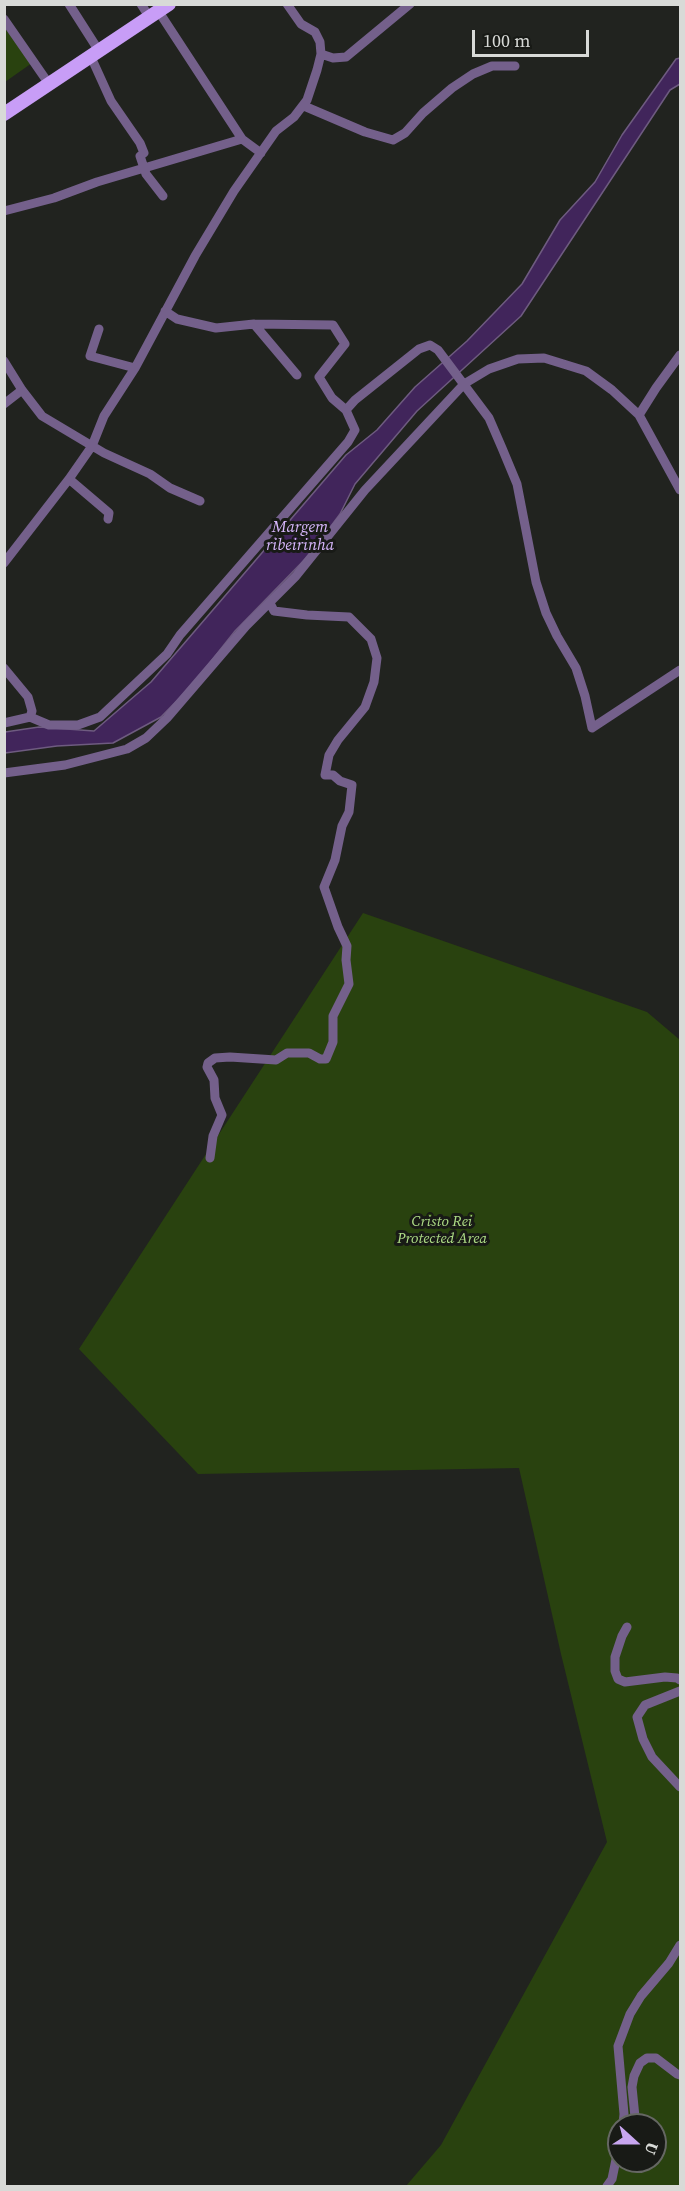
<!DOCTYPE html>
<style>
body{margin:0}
#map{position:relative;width:685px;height:2191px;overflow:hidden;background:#21231f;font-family:"Source Serif 4",serif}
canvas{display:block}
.frame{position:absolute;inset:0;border:6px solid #d8dad7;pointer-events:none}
.north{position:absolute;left:607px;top:2113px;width:60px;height:60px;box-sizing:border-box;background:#181a16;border:2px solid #656763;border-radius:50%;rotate:111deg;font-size:16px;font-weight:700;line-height:24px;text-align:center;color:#d8dad7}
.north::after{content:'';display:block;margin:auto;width:21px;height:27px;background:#c8a6ef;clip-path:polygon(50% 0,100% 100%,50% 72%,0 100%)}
.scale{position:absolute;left:472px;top:30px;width:117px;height:27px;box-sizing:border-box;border:3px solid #d8dad7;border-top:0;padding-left:8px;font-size:18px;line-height:21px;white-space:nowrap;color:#d8dad7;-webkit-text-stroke:4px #181a16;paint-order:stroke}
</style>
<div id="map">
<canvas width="685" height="2191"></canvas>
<div class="frame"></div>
<div class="north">U</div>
<div class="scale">100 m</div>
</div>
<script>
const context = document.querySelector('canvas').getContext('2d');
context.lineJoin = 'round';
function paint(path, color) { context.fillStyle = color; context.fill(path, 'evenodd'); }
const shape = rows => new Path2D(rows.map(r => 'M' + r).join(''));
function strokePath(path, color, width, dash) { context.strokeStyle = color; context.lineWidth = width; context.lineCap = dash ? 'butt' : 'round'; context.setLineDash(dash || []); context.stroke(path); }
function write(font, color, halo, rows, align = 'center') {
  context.font = font + ' "Source Serif 4",serif'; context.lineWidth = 6; context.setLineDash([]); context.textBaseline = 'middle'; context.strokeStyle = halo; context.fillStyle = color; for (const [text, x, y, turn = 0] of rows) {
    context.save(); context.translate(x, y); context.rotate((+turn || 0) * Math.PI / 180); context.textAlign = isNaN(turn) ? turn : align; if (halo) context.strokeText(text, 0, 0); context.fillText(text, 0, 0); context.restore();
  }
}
const green = shape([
 [4,27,32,63,5,82,4,82],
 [363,913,647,1012,680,1040,680,2186,406,2186,441,2145,607,1842,561,1654,519,1468,198,1474,79,1349],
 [619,2125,655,2125,655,2161,619,2161]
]);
const water = shape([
 [680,58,680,84,670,90,521,316,417,411,355,484,340,514,311,553,235,631,193,684,161,717,113,743,57,746,5,753,5,732,39,727,94,731,151,682,346,455,377,430,415,387,467,341,522,284,560,220,595,182,622,135,676,59,680,58]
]);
const street = shape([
 [69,4,99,51],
 [141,4,150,18],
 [159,12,242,139,261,153],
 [4,19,49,84],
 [321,54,333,58,346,57,410,4],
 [91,57,111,101,140,143,144,153,140,156,146,174,163,196],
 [304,106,365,132,393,140,405,133,423,113,452,88,473,74,492,66,515,66],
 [4,211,54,198,97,182,242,139],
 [254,324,297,375],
 [99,329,90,356,135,368],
 [4,361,22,390,42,416,104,453,150,474,170,488,200,501],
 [4,404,22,390],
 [346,410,355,400,419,349,430,345,438,350,489,418,502,448,517,484,536,582,546,613,557,636,576,668,585,696,592,728,680,670],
 [639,415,680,490],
 [69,479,109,513,108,519],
 [4,563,69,479,92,446,104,416,135,368,195,256,234,191,276,131,294,117,307,100,317,70,321,54,320,42,315,32,301,24,287,4],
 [4,668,28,697,32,711,30,717],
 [4,723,30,717,49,725,78,725,100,717,167,654,180,635,348,442,355,430,346,410,332,398,319,377,345,344,333,325,254,324,216,328,177,319,165,311],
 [4,773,65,765,127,749,146,738,167,718,246,626,296,576,365,490,464,384,489,369,518,359,544,358,586,371,612,390,639,415,656,388,680,355],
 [210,1158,213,1136,222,1115,215,1098,214,1080,207,1067,208,1063,215,1058,230,1057,276,1060,287,1053,309,1053,320,1059,326,1059,333,1042,333,1016,349,984,346,960,347,946,338,927,324,887,335,860,342,826,349,812,352,785,340,781,333,775,325,775,329,755,338,740,365,707,374,682,377,658,371,639,349,617,307,615,274,611,270,603],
 [627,1627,622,1636,615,1657,615,1671,618,1679,625,1682,665,1677,677,1678,680,1680],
 [680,1691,645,1705,637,1717,643,1739,652,1757,680,1787],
 [623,2125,624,2114,618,2046,630,2014,641,1996,669,1963,680,1945],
 [632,2125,635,2117,632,2087,634,2076,640,2063,647,2058,656,2058,677,2074,680,2075],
 [607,2186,612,2179,619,2145]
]);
const primary = shape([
 [4,114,169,4]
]);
const parkNames = [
 ["Cristo Rei",442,1222],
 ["Protected Area",442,1239]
];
const waterNames = [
 ["Margem",300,528],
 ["ribeirinha",300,546]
];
paint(green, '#29420f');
paint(water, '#41255b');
strokePath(water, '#6e5b80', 1.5);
strokePath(street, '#74608b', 9);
strokePath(primary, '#c89df7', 14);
write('italic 15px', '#aedd86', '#181a16', parkNames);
write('italic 16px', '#d7b7fc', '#181a16', waterNames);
</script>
